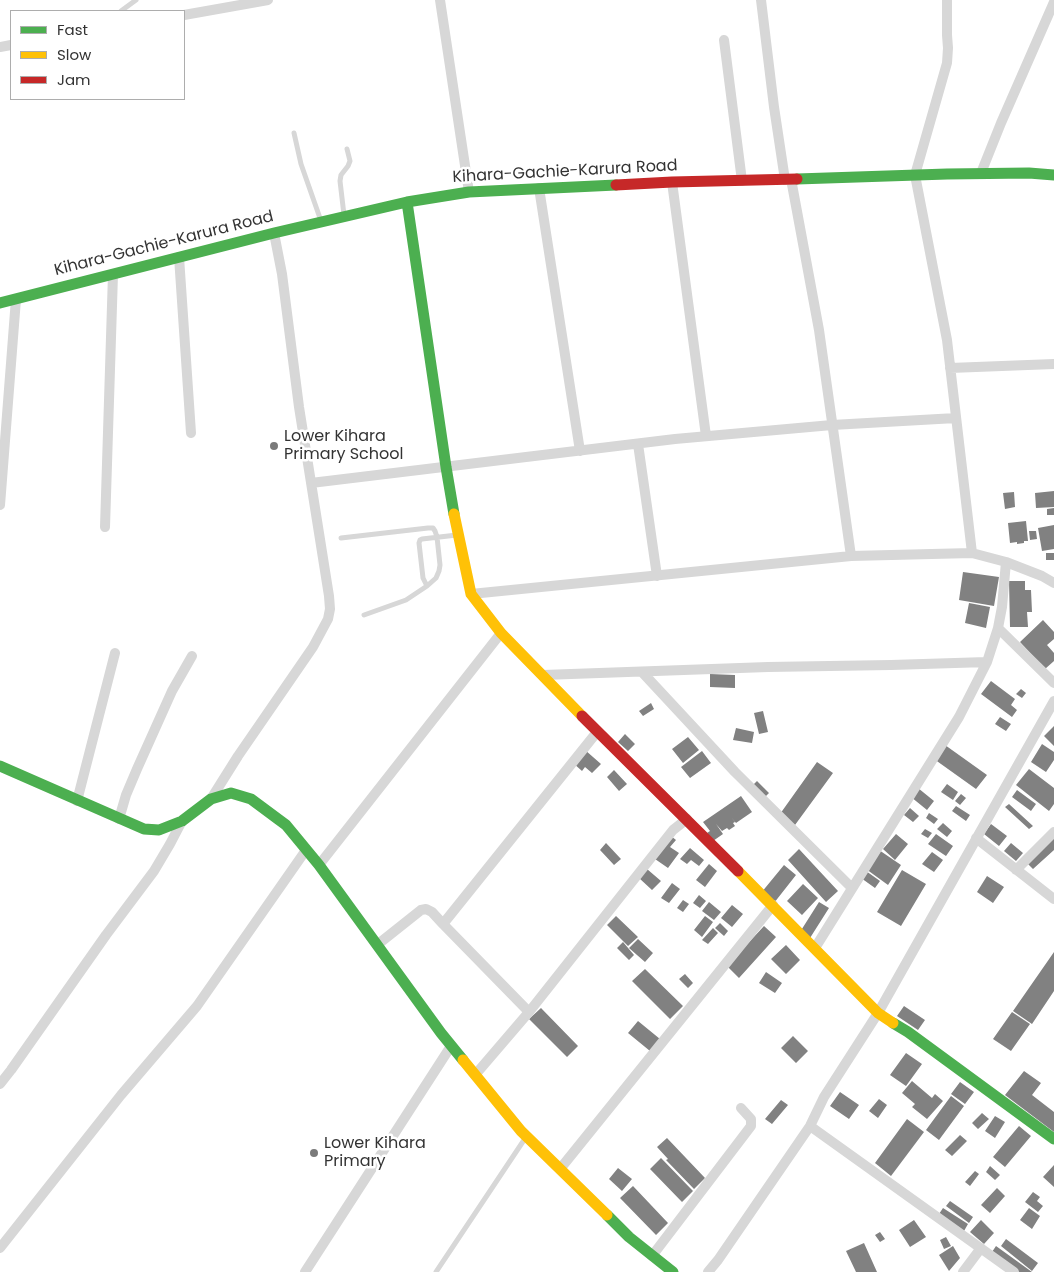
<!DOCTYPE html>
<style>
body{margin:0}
#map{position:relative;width:1054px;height:1272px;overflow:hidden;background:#fff;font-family:Poppins,sans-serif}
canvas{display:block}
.legend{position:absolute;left:10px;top:10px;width:175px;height:90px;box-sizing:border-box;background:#fff;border:1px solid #adadad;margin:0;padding:6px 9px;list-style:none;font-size:15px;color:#333}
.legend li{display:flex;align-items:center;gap:10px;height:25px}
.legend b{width:25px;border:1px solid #adadad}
</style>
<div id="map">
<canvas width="1054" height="1272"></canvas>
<ul class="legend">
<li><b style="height:6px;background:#4caf50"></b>Fast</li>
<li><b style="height:6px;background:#ffc107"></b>Slow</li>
<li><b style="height:6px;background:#c62828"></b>Jam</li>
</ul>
</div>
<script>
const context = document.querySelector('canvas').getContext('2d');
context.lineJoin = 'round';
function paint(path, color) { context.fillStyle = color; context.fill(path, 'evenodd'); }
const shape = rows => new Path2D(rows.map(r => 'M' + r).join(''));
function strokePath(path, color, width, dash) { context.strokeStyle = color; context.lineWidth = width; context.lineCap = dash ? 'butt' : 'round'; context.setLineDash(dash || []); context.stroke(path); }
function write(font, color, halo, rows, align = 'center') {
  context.font = font + ' Poppins,sans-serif'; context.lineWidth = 5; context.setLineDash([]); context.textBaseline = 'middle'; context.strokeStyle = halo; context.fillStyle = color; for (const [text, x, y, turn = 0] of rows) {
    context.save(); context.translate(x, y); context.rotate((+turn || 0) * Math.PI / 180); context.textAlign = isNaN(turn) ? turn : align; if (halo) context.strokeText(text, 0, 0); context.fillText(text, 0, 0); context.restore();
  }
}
const building = shape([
 [1054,491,1054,507,1036,508,1035,493],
 [1014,492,1015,507,1005,509,1003,493],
 [1054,508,1054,515,1047,515,1047,509],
 [1026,521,1028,541,1024,541,1024,543,1017,544,1017,542,1010,543,1008,523],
 [1054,525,1054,549,1042,551,1038,528],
 [1029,531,1036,531,1037,539,1030,540],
 [1046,553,1054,553,1054,560,1046,560],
 [963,572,999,577,994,606,959,600],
 [1009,581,1025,581,1025,590,1031,590,1032,612,1027,612,1028,627,1010,627],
 [969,603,990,607,986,628,965,623],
 [1043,620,1054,632,1054,639,1047,645,1054,653,1054,661,1045,669,1020,642],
 [710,674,735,675,735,688,710,687],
 [991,681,1015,699,1011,705,1017,710,1012,717,981,694],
 [1021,689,1026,693,1022,698,1016,694],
 [651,703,654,709,643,716,639,711],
 [763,711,768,732,759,734,754,713],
 [1000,717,1011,724,1006,731,995,724],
 [1054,726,1054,746,1044,736],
 [736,728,754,732,752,743,733,740],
 [625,734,635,744,628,751,618,742],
 [688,737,699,750,683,763,672,749],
 [1042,744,1054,752,1054,760,1046,772,1031,762],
 [945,745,987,775,976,789,934,759],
 [585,750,601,764,592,773,585,767,582,771,573,763],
 [702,751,711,763,690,778,681,767],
 [817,762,833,773,795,825,780,814],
 [1029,769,1054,788,1054,804,1049,811,1016,785],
 [614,770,627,784,619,791,607,777],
 [757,781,769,793,765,797,753,785],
 [947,784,958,792,953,800,941,792],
 [918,788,934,801,927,810,911,797],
 [1017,790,1036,804,1031,811,1012,797],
 [961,794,966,798,960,805,955,801],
 [741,796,752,812,736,823,731,817,735,822,733,823,735,826,729,830,727,828,722,831,716,824,723,834,713,841,707,833,710,831,703,822],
 [1009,804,1033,826,1029,829,1005,807],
 [956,806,970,815,966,821,952,811],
 [910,808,919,816,913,822,904,815],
 [929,813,938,819,934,824,926,818],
 [943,823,952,831,947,837,937,829],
 [991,824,1007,836,999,846,984,834],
 [925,829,932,833,928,838,921,834],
 [896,834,908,844,895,860,883,849],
 [936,834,953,846,946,856,928,844],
 [671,836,676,840,670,847,679,853,668,868,655,859],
 [1054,838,1054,850,1033,869,1027,863],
 [606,843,621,859,614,865,600,850],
 [1011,843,1023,853,1016,861,1004,851],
 [690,848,704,860,699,866,691,860,687,864,680,859],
 [799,849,838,891,826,902,788,860],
 [879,850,901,865,888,885,866,869],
 [932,852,943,860,934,872,922,864],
 [709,864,717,871,705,887,696,880],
 [784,865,796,875,774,903,761,893],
 [647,869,661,881,652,890,639,878],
 [902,870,926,884,901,926,877,912],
 [866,871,880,881,875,888,861,878],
 [987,876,1004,887,993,903,977,892],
 [672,883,680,889,669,903,661,898],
 [803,884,818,898,802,915,787,901],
 [699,895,706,901,700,908,693,903],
 [683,900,689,904,683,912,677,908],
 [709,902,721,912,714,920,702,911],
 [819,902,829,908,810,938,800,932],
 [732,905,743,914,732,927,721,918],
 [616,916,638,937,628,946,607,925],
 [705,916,713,922,702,937,694,930],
 [720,923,728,931,724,936,715,928],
 [764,926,776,937,739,978,727,966],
 [713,928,718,933,708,944,702,940],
 [638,939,653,953,645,962,629,948],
 [623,942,634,955,629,960,617,948],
 [786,945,800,960,786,974,771,959],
 [1054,952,1054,991,1032,1024,1013,1011],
 [645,969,683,1006,670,1019,632,981],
 [766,972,782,983,775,993,759,983],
 [685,974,693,983,688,988,679,979],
 [904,1006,925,1020,918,1030,897,1016],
 [541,1008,578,1046,567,1057,529,1019],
 [1012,1012,1030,1024,1011,1051,993,1039],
 [638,1021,660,1039,650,1051,628,1033],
 [793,1036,808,1051,796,1063,781,1048],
 [906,1053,922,1064,906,1086,890,1075],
 [1024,1071,1041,1083,1032,1095,1054,1112,1054,1132,1005,1095],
 [912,1081,932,1098,935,1094,943,1101,927,1119,912,1107,915,1104,902,1093],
 [960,1082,974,1092,965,1104,951,1094],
 [840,1092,859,1105,849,1119,830,1106],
 [951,1096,964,1106,939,1140,926,1130],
 [879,1099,887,1105,878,1118,869,1111],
 [781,1100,788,1105,772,1124,765,1119],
 [982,1113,989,1119,978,1129,972,1123],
 [995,1116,1005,1122,995,1138,985,1131],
 [907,1119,924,1132,891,1176,875,1163],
 [1019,1126,1031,1136,1005,1167,993,1157],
 [960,1135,967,1141,952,1156,945,1150],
 [667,1138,705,1178,694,1189,666,1160,668,1159,657,1147],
 [661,1158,693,1191,682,1202,650,1169],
 [1054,1165,1054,1187,1043,1177],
 [990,1166,1000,1175,995,1180,986,1172],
 [618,1168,632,1179,622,1191,609,1179],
 [975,1171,979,1174,970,1186,965,1182],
 [633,1186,668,1223,656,1235,620,1198],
 [997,1188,1005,1196,990,1213,981,1205],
 [1033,1192,1040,1197,1037,1201,1043,1206,1038,1212,1025,1202],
 [950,1201,973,1217,969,1223,946,1206],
 [943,1208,968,1224,964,1231,939,1214],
 [1029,1208,1040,1216,1032,1229,1020,1220],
 [914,1220,926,1237,910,1247,899,1230],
 [981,1220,994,1233,984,1244,970,1232],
 [880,1232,885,1239,880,1242,875,1235],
 [946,1237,951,1246,944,1249,940,1240],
 [1006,1239,1038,1263,1032,1271,1001,1246],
 [864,1243,877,1272,856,1272,846,1251],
 [953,1246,960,1258,949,1271,939,1255],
 [996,1246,1032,1272,1019,1272,992,1252]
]);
const lane = shape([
 [121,11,136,0],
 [294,133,301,164,321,221],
 [344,215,340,181,341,175,348,166,350,161,347,149],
 [341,538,428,528,433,528,435,531,437,537,440,565,439,571,436,578,427,586,406,600,364,615],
 [427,586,423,578,419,543,420,540,422,539,457,535],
 [436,1272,526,1137]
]);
const street = shape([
 [440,0,469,192],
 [761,0,774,107,785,180],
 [947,0,947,35,948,48,947,63,915,175,947,340,972,553],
 [184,15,268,0],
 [724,40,742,181],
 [0,47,11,45],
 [981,173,1001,123,1054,2],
 [791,179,819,330,851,556],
 [672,182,706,436],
 [539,188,580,451],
 [179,257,191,433],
 [950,368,1054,364],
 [638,444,657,576],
 [311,483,675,439,832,425,956,418],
 [0,505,16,299],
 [105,527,113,274],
 [471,594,851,556,972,553,1006,562,1042,576,1054,583],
 [998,628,1054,683],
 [642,672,735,772,852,888],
 [543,675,768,667,891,665,987,662,998,628,1002,607,1006,562],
 [211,799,238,756,313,647,328,619,330,609,329,596,299,407,282,274,274,233],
 [77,801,115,653],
 [119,819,126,795,137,769,172,691,192,656],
 [976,838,1054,899],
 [319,865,501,633],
 [1016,870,1054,832],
 [443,924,597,732],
 [377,945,421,910,426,909,432,912,443,924,529,1012],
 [815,948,959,717,987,662],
 [475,1075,529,1012,673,830,687,819],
 [0,1084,11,1070,106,935,154,871,170,844,182,821],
 [810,1126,1014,1272],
 [560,1169,773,905],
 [0,1248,121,1095,197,1006,306,850],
 [652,1256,751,1126,751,1119,741,1108],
 [305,1272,451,1046],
 [708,1272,718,1260,810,1126,824,1097,878,1013,1054,701],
 [963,1272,981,1248]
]);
const fast = shape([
 [797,179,947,174,1029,173,1054,175],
 [407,202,446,467,454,514],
 [0,303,274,233,407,202,469,192,616,185],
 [0,766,144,829,159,830,182,821,211,799,231,793,251,799,286,825,319,865,441,1033,463,1060],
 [893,1023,908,1032,1054,1139],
 [607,1215,629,1237,673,1272]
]);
const slow = shape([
 [454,514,471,594,501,633,582,716],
 [738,871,878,1013,893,1023],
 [463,1060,521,1131,607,1215]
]);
const jam = shape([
 [616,185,672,182,797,179],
 [582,716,738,871]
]);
const markers = [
 [274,446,5,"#7a7a7a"],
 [314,1153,5,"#7a7a7a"]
];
const streetNames = [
 ["Kihara-Gachie-Karura Road",565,172,-3],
 ["Kihara-Gachie-Karura Road",164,244,-14]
];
const poiNames = [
 ["Lower Kihara",284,437],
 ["Primary School",284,455],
 ["Lower Kihara",324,1144],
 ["Primary",324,1162]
];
paint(building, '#818181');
strokePath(lane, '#d7d7d7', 5);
strokePath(street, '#d7d7d7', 10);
strokePath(fast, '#4caf50', 11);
strokePath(slow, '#ffc107', 11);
strokePath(jam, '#c62828', 11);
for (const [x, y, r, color] of markers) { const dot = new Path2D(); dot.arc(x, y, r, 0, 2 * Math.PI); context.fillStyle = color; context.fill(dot); strokePath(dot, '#fff', 2); }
write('16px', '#333', '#fff', streetNames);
write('16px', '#333', '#fff', poiNames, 'left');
</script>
